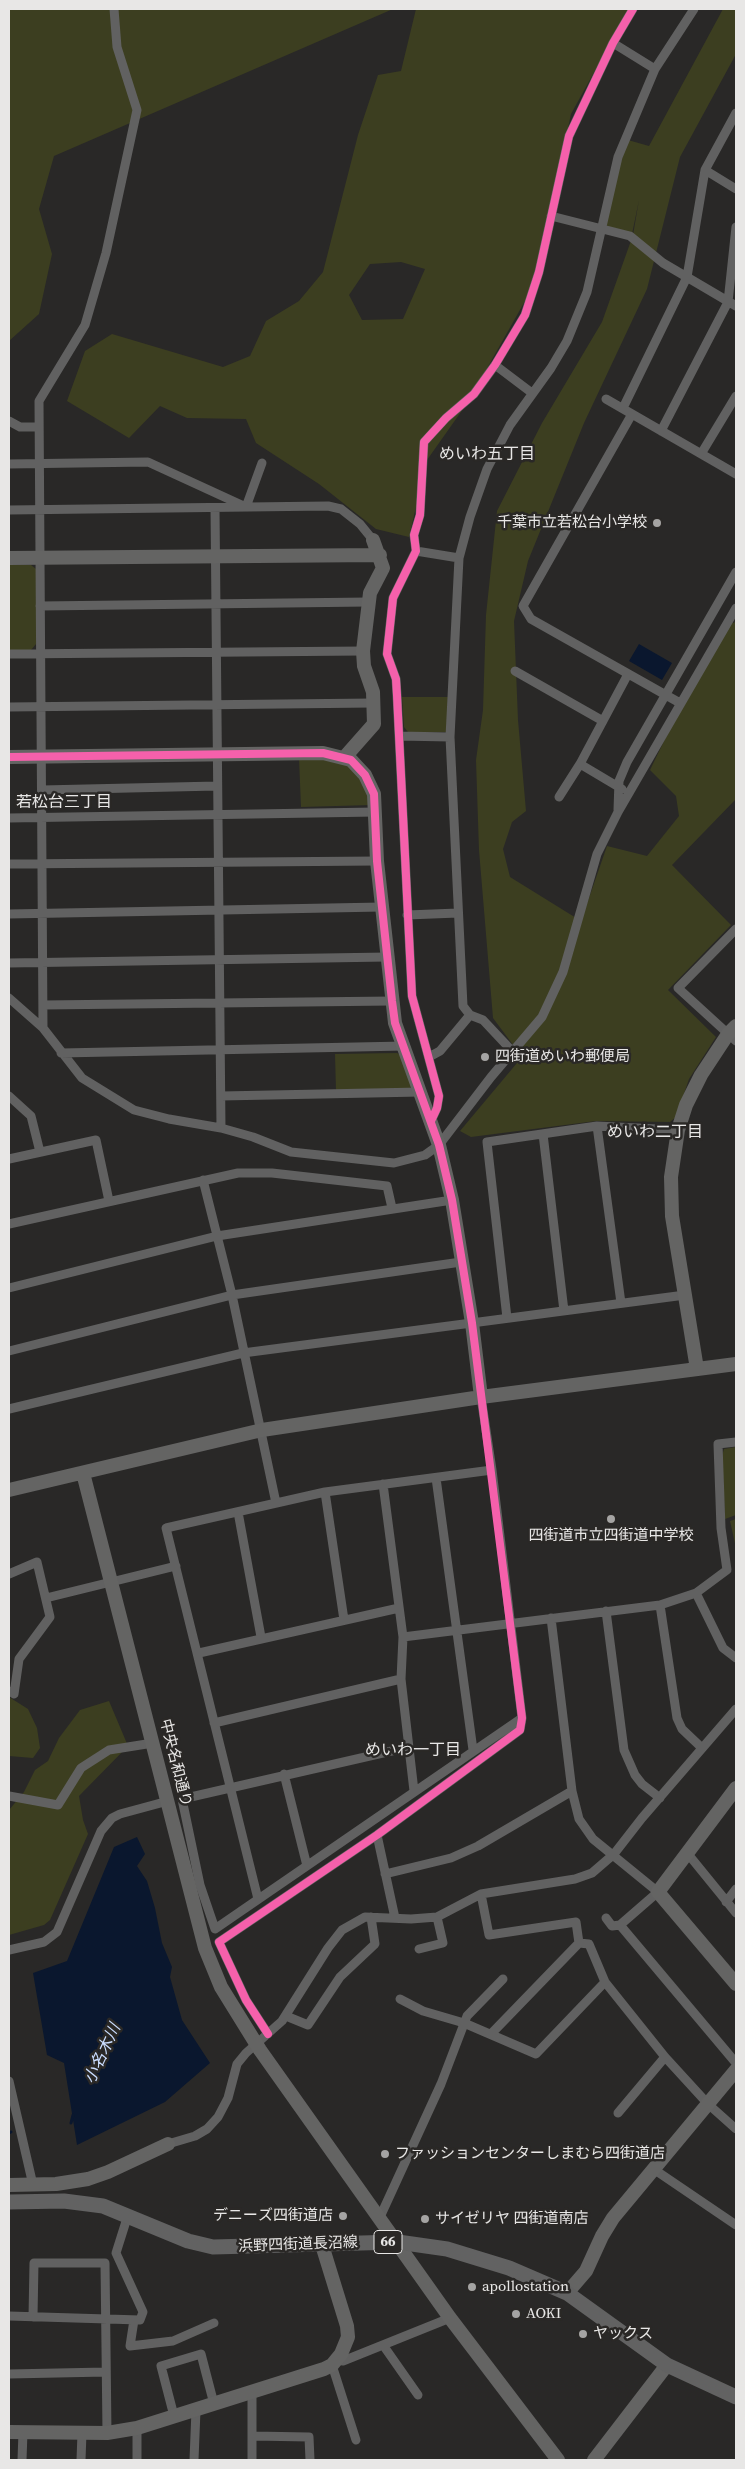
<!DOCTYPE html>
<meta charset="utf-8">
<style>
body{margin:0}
#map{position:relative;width:745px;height:2469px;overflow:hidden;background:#292827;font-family:"Source Serif 4",serif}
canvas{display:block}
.frame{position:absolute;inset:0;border:10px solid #e8e7e6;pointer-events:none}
</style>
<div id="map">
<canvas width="745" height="2469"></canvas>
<div class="frame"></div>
</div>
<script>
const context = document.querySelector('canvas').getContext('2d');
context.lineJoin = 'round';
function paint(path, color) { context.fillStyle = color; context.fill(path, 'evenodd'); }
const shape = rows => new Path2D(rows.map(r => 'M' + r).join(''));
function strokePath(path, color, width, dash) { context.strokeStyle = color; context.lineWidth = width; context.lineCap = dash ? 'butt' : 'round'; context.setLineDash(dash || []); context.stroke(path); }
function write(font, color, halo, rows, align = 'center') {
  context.font = font + ' "Source Serif 4","Noto Sans JP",serif'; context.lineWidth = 5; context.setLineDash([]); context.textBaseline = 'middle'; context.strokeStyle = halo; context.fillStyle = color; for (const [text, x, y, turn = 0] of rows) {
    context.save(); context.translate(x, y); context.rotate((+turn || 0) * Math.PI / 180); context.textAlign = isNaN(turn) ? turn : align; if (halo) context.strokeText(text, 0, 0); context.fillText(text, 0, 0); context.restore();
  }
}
const green = shape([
 [9,9,393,9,54,156,39,209,52,254,39,314,9,341],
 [416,9,629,9,571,114,534,285,468,402,427,460,409,537,376,529,319,484,256,443,246,419,187,418,160,406,129,438,67,401,85,351,112,334,223,367,250,356,266,321,299,301,323,272,358,135,378,75,401,71],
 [401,262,425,269,403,319,362,320,349,295,370,264],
 [723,9,736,9,736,54,680,157,647,289,584,423,528,561,514,621,518,720,526,811,512,822,503,849,510,877,581,921,607,846,647,856,679,816,676,796,650,770,680,708,732,622,734,623,736,620,736,799,672,865,731,925,668,990,716,1037,689,1079,676,1117,670,1122,596,1121,471,1137,460,1131,522,1057,493,1018,479,850,476,760,483,710,486,615,497,511,542,423,602,322,633,235,639,200,632,234,608,227,605,223,618,170,628,140,649,146],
 [9,565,31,565,36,569,36,644,31,650,9,650],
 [402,697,448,697,447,732,408,732,404,727],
 [299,758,338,759,358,771,372,805,301,807],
 [397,1053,402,1056,412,1087,409,1089,336,1091,335,1054],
 [736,1447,736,1515,725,1519,722,1456,724,1449],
 [736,1519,736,1548,730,1521],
 [9,1697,28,1709,37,1728,40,1748,33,1758,9,1756],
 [109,1701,128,1746,79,1796,83,1820,88,1834,50,1920,44,1925,9,1935,9,1810,24,1792,35,1770,48,1761,59,1738,80,1710]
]);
const water = shape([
 [639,644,672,663,662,680,629,661],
 [137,1837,145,1854,137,1866,147,1881,155,1908,162,1943,172,1967,170,1977,182,2020,210,2063,165,2102,77,2145,64,2063,47,2055,33,1973,67,1961,114,1847]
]);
const stream = shape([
 [71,2123,73,2115],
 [9,2133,11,2132]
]);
const street = shape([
 [613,43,655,69],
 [705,170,736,189],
 [551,216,630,236,663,263,736,306],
 [495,365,532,393],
 [606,399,736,474],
 [623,408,687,277,705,170,736,113],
 [632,414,523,606,531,619,680,703],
 [9,421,20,427,39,427],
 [661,431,728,302,736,227],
 [701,454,736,396],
 [9,464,148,462,246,507,262,463],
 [215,508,221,1128],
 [9,510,328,506,341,509,360,524,373,540],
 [416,551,459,558],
 [40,606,368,602],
 [9,654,363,651],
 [515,671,603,721],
 [9,707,373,703],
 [399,736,450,737],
 [580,764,622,789],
 [42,790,217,786],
 [559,797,580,764,628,674],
 [618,810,619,781,627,762,736,572],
 [9,818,376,812],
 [9,864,377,861],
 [9,914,382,907],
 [407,915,458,913],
 [736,929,678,988,736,1041],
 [9,963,387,957],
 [9,998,43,1028,82,1078,134,1110,169,1119,221,1128,253,1137,291,1152,394,1163,425,1155,439,1145,491,1077,542,1017,563,972,597,854,618,812,736,608],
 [43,1005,392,1001],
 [43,1028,39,401,85,325,106,253,137,110,117,47,114,9],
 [513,1052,483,1020,470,1015,463,1006,450,737,459,558,470,517,487,469,510,425,551,368,567,341,587,292,618,157,655,69,694,9],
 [61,1053,405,1046],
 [429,1057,440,1051,470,1015],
 [9,1096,31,1116,40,1152],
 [221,1096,421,1092],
 [431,1121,437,1108,439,1096,412,996,397,695,396,679,387,654,393,598,416,551,414,535,420,515,424,442,446,418,474,394,495,365,525,315,539,272,569,136,613,43,633,9],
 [597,1126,621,1303],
 [543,1134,564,1311],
 [9,1159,96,1140,109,1201],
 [203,1180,232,1295,276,1503],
 [9,1224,238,1173,272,1173,387,1186,392,1208],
 [9,1288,217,1236,452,1200],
 [507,1318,487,1142,597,1126,678,1130],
 [9,1351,232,1295,461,1262],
 [9,1409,243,1353,685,1295],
 [436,1478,473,1750],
 [383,1484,403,1637,401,1679,414,1791],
 [325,1492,344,1620],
 [238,1512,261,1637],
 [9,1574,37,1562,50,1617,19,1659,14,1694,9,1691],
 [696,1593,723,1648,736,1658],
 [46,1598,176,1566],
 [660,1605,677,1718,682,1729,702,1748],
 [606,1611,624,1750,635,1775,642,1784,660,1798],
 [551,1618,572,1791,579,1819,593,1839,658,1892,620,1925],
 [403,1637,660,1605,696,1593,727,1570,721,1528,718,1444,736,1442],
 [199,1653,399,1608],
 [214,1723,401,1679],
 [409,1747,182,1799,200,1885,215,1929,522,1718],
 [284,1774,307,1866],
 [9,1796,58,1805,81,1768,109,1750,153,1743],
 [377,1835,395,1918],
 [688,1854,736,1913],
 [385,1874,451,1858,478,1846,572,1791],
 [481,1894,489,1935,576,1922,579,1943],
 [258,1899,166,1528,325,1492,492,1470],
 [726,1902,736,1889],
 [606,1918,612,1926,620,1925,736,2063],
 [419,1949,443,1943,437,1917],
 [9,1950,44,1942,57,1932,101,1831,112,1818,120,1814,168,1801],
 [400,1999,423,2011,464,2023,536,2054,605,1982],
 [286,2016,308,2025,340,1977,375,1944,371,1917],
 [268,2034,246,2000,219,1942,377,1835,520,1730,522,1718,492,1470,481,1397],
 [491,2034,579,1943,589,1944,605,1982,665,2057,708,2104,736,2129],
 [9,2081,33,2185],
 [618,2113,665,2057],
 [168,2144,195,2136,207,2129,218,2117,228,2098,237,2064,246,2053,282,2021,328,1948,342,1930,365,1917,411,1919,437,1917,481,1894,575,1879,592,1873,614,1854,642,1818,736,1709],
 [652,2168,736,2225],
 [380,2217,441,2084,467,2016,503,1979],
 [9,2316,140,2320,143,2312,116,2253,128,2215],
 [33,2317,34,2263,105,2263,107,2433],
 [134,2320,130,2346,173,2341,214,2323],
 [383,2345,418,2395],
 [337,2360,343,2361,450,2318],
 [332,2365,356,2440],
 [9,2374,106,2372],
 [174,2416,161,2366,201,2354,214,2404],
 [253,2436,309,2437,310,2460],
 [22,2460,23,2432],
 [81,2460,82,2433],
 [137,2460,137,2428],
 [194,2460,196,2410],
 [252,2460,252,2392]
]);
const secondary = shape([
 [9,558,380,555],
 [9,757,323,753,351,760,365,775,374,794,377,861,395,1023,439,1145,452,1200,472,1323,481,1397],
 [344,758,374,724,373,692,364,666,363,651,370,593,383,568,373,540],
 [697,1369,672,1216,671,1177,678,1130,686,1105,701,1075,728,1034,736,1026],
 [83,1473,205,1948,221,1987,260,2050,450,2318,558,2460],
 [9,1490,262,1430,481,1397,736,1364],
 [736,1788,658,1892,736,1984],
 [9,2185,56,2184,88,2179,108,2172,168,2144],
 [567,2293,586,2271,602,2236,613,2218,736,2070],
 [9,2432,107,2433,137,2428,324,2369,332,2365,341,2354,348,2337,347,2326,322,2245],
 [594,2460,667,2365]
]);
const primary = shape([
 [9,2202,64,2201,103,2206,188,2241,213,2247,398,2242,447,2249,509,2268,567,2293,667,2365,736,2397]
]);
const cycleway = shape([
 [9,757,323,753,351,760,365,775,374,794,377,861,392,1001,395,1023,439,1145,452,1200,472,1323,522,1718,520,1730,377,1835,219,1942,246,2000,268,2034],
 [431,1121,437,1108,439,1096,412,996,397,695,396,679,387,654,393,598,416,551,414,535,420,515,424,442,446,418,474,394,495,365,525,315,539,272,569,136,613,43,633,9]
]);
const markers = [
 [657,523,5,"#a5a4a3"],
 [485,1057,5,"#a5a4a3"],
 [611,1519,5,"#a5a4a3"],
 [385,2154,5,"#a5a4a3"],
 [343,2216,5,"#a5a4a3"],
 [425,2219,5,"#a5a4a3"],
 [472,2287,5,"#a5a4a3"],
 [516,2314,5,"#a5a4a3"],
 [583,2334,5,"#a5a4a3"]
];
const shields = [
 [388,2242,28]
];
const shieldNames = [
 ["66",388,2242]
];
const poiNames = [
 ["千葉市立若松台小学校",647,523,"right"],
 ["四街道めいわ郵便局",495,1057],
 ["四街道市立四街道中学校",611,1536,"center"],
 ["ファッションセンターしまむら四街道店",395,2154],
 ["デニーズ四街道店",333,2216,"right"],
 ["サイゼリヤ 四街道南店",435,2219],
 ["apollostation",482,2287],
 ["AOKI",526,2314],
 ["ヤックス",593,2334]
];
const streetNames = [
 ["中央名和通り",175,1763,76],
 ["浜野四街道長沼線",298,2245,-2]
];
const neighbourhoodNames = [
 ["めいわ五丁目",487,455],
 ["若松台三丁目",64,803],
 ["めいわ二丁目",655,1133],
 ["めいわ一丁目",413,1751]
];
const waterNames = [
 ["小名木川",103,2054,-65]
];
paint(green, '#3c3e20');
paint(water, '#0a172e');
strokePath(stream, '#0a172e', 3);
strokePath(street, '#616161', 9);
strokePath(secondary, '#646463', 14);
strokePath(primary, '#626262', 15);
strokePath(cycleway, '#f560ab', 8);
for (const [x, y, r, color] of markers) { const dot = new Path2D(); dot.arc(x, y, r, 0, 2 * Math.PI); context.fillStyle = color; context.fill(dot); strokePath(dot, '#2a2826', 2); }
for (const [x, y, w] of shields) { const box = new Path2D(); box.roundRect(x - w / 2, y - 11.5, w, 23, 4); context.fillStyle = '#2a2826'; context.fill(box); strokePath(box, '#e8e7e6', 1); }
write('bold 14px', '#e8e7e6', null, shieldNames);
write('15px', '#e8e7e6', '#2a2826', poiNames, 'left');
write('15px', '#e8e7e6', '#2a2826', streetNames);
write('16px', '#e8e7e6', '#2a2826', neighbourhoodNames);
write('italic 16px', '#caddff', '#2a2826', waterNames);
</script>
